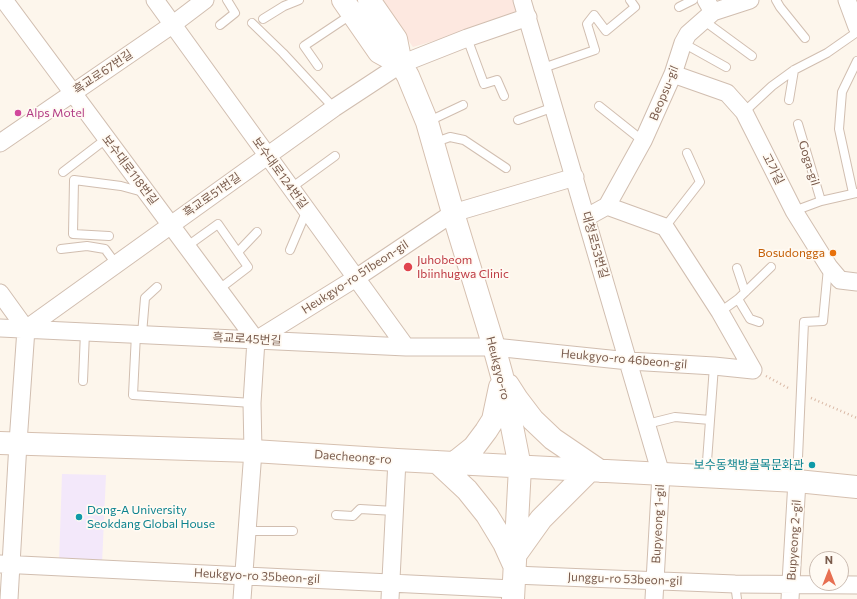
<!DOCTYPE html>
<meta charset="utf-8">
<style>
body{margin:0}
#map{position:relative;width:857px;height:599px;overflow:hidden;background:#fdf6ec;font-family:Commissioner,sans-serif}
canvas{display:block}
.north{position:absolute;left:809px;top:551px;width:40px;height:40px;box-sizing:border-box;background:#fffaf3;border:1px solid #cabbb1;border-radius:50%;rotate:0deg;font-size:11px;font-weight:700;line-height:16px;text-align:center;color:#7a5c4d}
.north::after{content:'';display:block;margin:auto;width:14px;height:18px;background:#e76f51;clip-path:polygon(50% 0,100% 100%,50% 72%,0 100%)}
</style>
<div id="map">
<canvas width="857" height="599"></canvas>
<div class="north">N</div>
</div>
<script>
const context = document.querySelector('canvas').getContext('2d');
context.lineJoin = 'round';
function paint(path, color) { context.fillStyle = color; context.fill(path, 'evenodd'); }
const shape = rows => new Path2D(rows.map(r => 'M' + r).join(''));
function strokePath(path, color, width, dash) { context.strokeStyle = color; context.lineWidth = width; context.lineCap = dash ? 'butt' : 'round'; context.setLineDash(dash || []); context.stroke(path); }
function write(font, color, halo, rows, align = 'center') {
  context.font = font + ' Commissioner,"Noto Sans KR",sans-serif'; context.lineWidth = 3.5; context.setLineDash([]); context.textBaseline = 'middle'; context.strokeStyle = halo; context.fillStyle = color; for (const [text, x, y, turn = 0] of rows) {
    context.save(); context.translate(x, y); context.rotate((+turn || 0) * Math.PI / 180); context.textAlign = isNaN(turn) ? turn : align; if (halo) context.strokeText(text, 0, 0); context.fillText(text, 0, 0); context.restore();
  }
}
const commercial = shape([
 [380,0,518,0,524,15,413,47]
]);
const education = shape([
 [62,474,106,475,102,564,59,563]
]);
const path = shape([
 [766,376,790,389],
 [811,398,857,418]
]);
const lane = shape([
 [776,0,780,7,805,38],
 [679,7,693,0],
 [263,19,284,6,299,0],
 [703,20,752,56],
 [252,23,283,53,334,108],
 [220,25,235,13,227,0],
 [467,38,484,84,497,80,504,96],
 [683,43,726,67],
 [318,66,304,46,352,14],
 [543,68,595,50,587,24,594,15,606,31,635,7,630,0],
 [789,100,794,70],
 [599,106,643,141],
 [744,112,772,86,794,70,827,53,857,32],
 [518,120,554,107],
 [427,122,463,105],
 [798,124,821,201],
 [433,143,450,137,464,140,506,168],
 [63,172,106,139],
 [291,188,335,156],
 [853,193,839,129,842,92,857,61],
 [794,211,821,201,857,193],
 [665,227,700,182,687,153],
 [109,236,73,234,74,180,121,186,143,192],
 [186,247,218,224,248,267,218,290],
 [61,249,87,246,105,249,116,264],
 [290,250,307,210],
 [238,252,257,232],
 [737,268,745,292],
 [738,299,750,319,759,322],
 [720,312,738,299,771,267],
 [136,334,133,395,252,403],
 [142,334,145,298,157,287],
 [83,381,85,332],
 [647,424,675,417,710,420],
 [706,475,714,366],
 [797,480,804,322,823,321,828,268],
 [336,515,353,516,360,509,394,511],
 [246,531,293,531],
 [735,584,737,599]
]);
const street = shape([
 [4,0,256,340],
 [155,0,406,347],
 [522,0,661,474,654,599],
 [847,0,857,27],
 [713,12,750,0],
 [673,74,727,93,744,112,794,211,829,267,840,280,857,282],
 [0,143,172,25,205,0],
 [607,206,665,227,720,312,753,370],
 [587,217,607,206,643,141,673,74,683,43,688,34,713,12,706,0],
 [0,293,26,329],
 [0,328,406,347,494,347,629,361,714,366,753,370],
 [26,329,334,108,401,64,467,38,528,17],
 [256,340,356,278,453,213,575,177],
 [0,564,513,589],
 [514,575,735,584,857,585],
 [9,599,18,443,26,329],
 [242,599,253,451,252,403,256,340],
 [390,599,397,460],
 [790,599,797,481]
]);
const secondary = shape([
 [343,0,379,52,401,64,408,76,427,122,453,213,494,347,502,376,520,467,513,599],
 [369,0,396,39,401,64],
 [508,385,517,399,533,420,553,439,600,471],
 [0,443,253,451,397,460,797,481,857,487],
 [437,462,467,490,487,515,504,543,514,565],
 [454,463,474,447,486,431,493,420,500,387],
 [516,554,541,519,590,470]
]);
const markers = [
 [18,113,4,"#d1479c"],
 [833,253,4,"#e8710a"],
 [408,267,5,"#e0444e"],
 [812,465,4,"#0f9aa8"],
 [79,517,4,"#0f9aa8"]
];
const streetNames = [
 ["흑교로67번길",103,72,-34],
 ["Beopsu-gil",664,93,-68],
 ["Goga-gil",809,163,73],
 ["고가길",773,169,63],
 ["보수대로118번길",130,170,53],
 ["보수대로124번길",280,173,54],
 ["흑교로51번길",212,195,-35],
 ["대청로53번길",595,245,74],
 ["Heukgyo-ro 51beon-gil",355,277,-33],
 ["흑교로45번길",247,339,3],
 ["Heukgyo-ro 46beon-gil",624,359,5],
 ["Heukgyo-ro",498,368,76],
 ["Daecheong-ro",353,457,4],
 ["Bupyeong 1-gil",658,524,-87],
 ["Bupyeong 2-gil",794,540,-86],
 ["Heukgyo-ro 35beon-gil",257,576,3],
 ["Junggu-ro 53beon-gil",625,579,2]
];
const hotelNames = [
 ["Alps Motel",26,113]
];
const foodNames = [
 ["Bosudongga",825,253]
];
const healthNames = [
 ["Juhobeom",417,260],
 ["Ibiinhugwa Clinic",417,274]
];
const cultureNames = [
 ["보수동책방골목문화관",804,465],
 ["Dong-A University",87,510,"left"],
 ["Seokdang Global House",87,524,"left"]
];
paint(commercial, '#fde8e0');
paint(education, '#f3e8fa');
strokePath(lane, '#d1beb0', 10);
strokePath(street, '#d1beb0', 19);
strokePath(secondary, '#d6c0b0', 24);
strokePath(path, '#d9b8a5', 2.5, [1, 3]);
strokePath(lane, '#fff', 8);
strokePath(street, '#fff', 17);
strokePath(secondary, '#fff', 22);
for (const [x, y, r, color] of markers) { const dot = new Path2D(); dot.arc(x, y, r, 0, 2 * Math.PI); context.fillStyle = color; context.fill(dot); strokePath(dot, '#fffaf3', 1.5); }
write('12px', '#7a5c4d', '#fffaf3', streetNames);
write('12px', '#b23c85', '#fffaf3', hotelNames, 'left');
write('12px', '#c56008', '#fffaf3', foodNames, 'right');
write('12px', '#be3a42', '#fffaf3', healthNames, 'left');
write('12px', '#0d838f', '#fffaf3', cultureNames, 'right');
</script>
